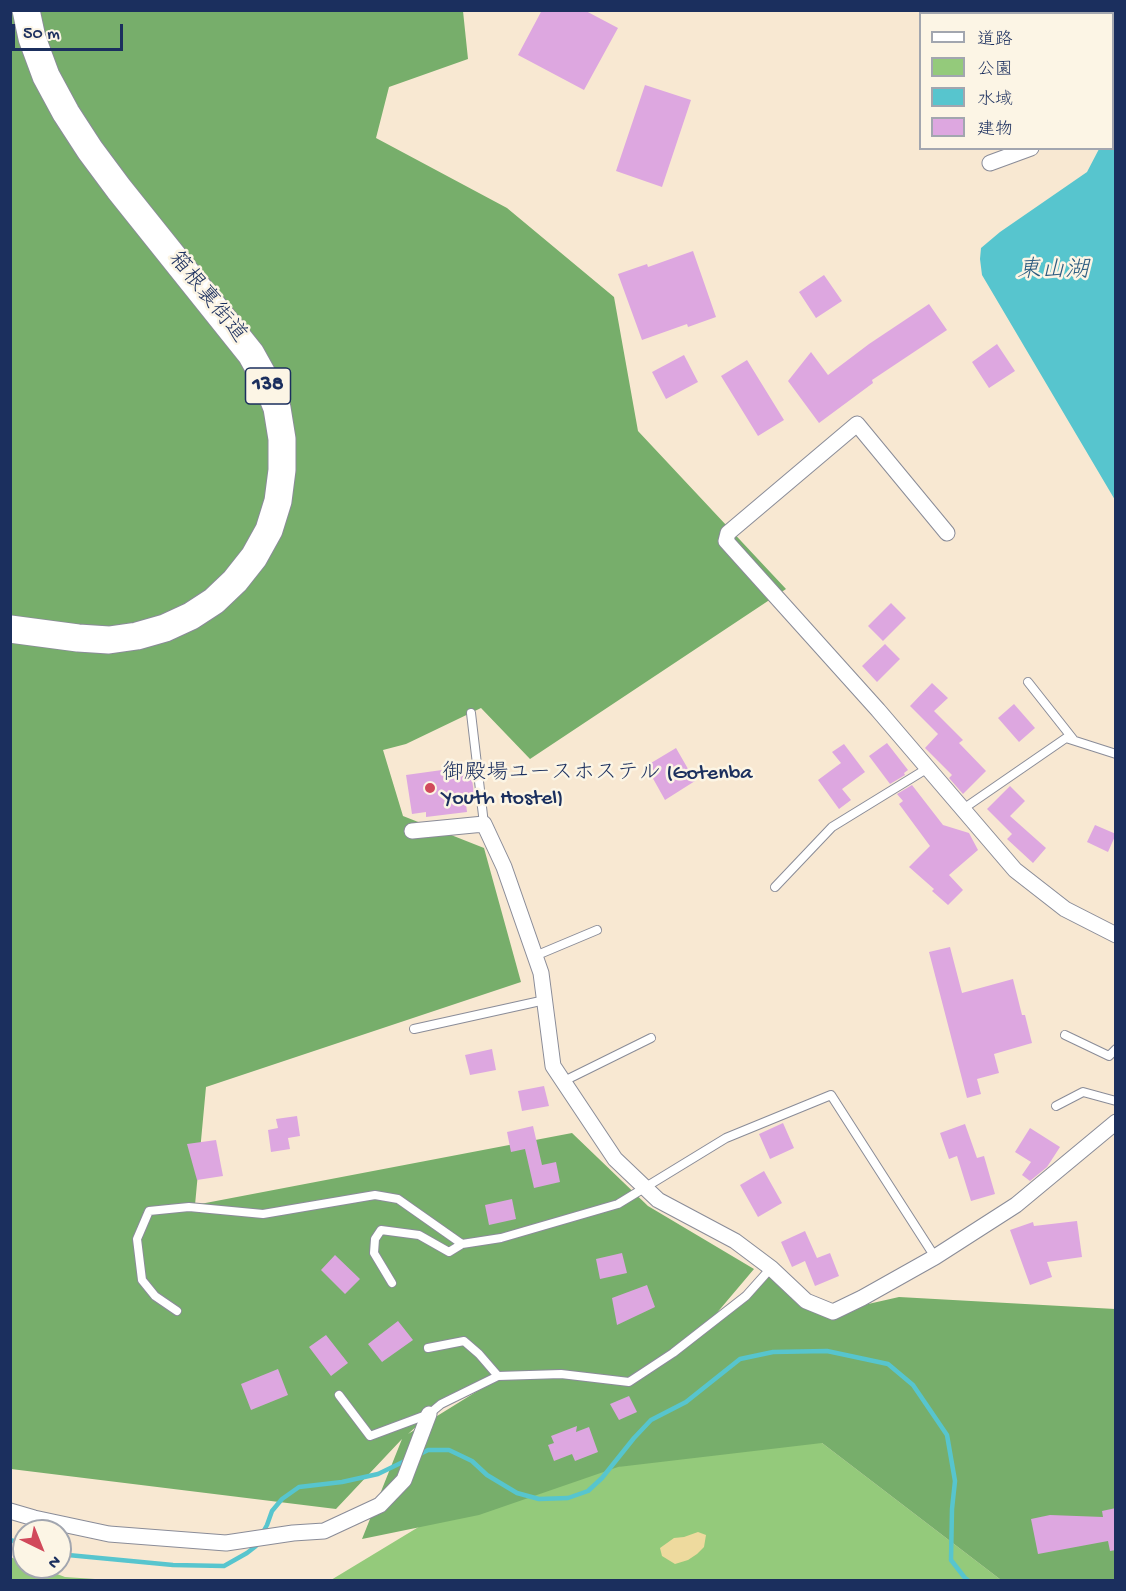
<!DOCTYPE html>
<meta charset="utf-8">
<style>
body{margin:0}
#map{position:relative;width:1126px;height:1591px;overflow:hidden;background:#f8e8d2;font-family:"Gochi Hand","Klee One",sans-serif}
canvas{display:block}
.frame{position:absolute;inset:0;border:12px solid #1b2f5e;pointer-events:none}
.legend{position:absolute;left:919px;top:12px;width:195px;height:138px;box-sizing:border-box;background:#fcf5e5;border:2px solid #a2a6af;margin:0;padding:8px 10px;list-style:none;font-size:18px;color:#1b2f5e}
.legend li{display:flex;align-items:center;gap:12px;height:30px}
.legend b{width:30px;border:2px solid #a2a6af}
.north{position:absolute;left:12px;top:1519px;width:60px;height:60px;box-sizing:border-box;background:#fcf5e5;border:2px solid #a2a6af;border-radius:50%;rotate:137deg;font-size:16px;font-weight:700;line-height:24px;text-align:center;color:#1b2f5e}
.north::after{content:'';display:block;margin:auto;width:21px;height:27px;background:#d1495b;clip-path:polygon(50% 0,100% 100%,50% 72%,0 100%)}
.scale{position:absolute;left:12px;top:24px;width:111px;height:27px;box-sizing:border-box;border:3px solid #1b2f5e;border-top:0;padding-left:8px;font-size:18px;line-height:21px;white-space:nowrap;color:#1b2f5e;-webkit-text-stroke:4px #fcf5e5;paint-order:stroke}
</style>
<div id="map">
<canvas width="1126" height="1591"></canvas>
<div class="frame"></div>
<ul class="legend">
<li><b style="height:8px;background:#fff"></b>道路</li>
<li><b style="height:16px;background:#94ca7b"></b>公園</li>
<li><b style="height:16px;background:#57c5ce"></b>水域</li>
<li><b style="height:16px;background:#dda7e0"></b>建物</li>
</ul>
<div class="north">N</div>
<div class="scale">50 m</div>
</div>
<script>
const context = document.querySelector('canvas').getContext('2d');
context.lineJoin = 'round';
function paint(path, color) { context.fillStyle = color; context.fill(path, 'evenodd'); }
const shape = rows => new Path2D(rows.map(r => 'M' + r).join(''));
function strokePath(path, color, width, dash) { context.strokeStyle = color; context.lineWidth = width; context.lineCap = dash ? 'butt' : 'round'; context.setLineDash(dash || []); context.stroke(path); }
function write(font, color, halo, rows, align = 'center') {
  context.font = font + ' "Gochi Hand","Klee One",sans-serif'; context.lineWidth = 5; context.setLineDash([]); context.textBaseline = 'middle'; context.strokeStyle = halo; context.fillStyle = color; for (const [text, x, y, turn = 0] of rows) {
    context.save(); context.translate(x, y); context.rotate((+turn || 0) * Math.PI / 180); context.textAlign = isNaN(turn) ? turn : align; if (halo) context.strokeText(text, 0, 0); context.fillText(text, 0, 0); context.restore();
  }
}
const green = shape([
 [809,1436,822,1443,1001,1580,331,1580,483,1488],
 [10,1557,24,1562,24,1567,38,1567,65,1577,110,1580,11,1580]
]);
const forest = shape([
 [11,11,463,11,468,59,389,87,376,138,507,208,614,297,638,431,786,589,530,759,481,708,406,744,383,750,403,816,484,848,521,982,206,1087,195,1205,572,1133,648,1206,754,1269,710,1321,765,1275,833,1312,899,1297,1115,1309,1115,1580,1001,1580,822,1443,618,1467,479,1515,362,1539,402,1439,336,1509,11,1469],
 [492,1382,408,1434,441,1404],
 [950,11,1115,11,1115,58,1113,60,1112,14,950,13]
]);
const sand = shape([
 [698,1532,706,1535,704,1547,697,1554,688,1560,675,1564,662,1556,660,1548,674,1538,684,1537]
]);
const water = shape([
 [1115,132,1115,500,982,275,980,259,981,248,1000,232,1087,172,1099,149,1112,148,1113,133]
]);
const stream = shape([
 [418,1455,428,1450,449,1450,472,1461,487,1475,517,1493,539,1499,568,1498,588,1491,602,1478,634,1438,651,1420,686,1402,740,1359,773,1352,827,1351,888,1364,913,1385,947,1435,955,1481,952,1509,951,1560,965,1578,968,1580],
 [262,1534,267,1525,272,1511,282,1499,299,1487,342,1482,378,1474,407,1460],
 [10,1540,24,1544],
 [60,1553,68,1555,173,1565,224,1566,247,1553,256,1546,258,1541]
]);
const building = shape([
 [542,10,584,10,618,28,584,90,518,55],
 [645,85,691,100,662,187,616,171],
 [693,251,716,317,688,327,687,324,642,340,618,274,647,264,648,267],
 [824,275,842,301,816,318,799,292],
 [929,304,947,330,872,380,873,383,819,423,788,381,811,352,828,375,869,344],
 [997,344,1015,371,989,388,972,362],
 [684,355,698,382,666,399,652,372],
 [747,360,784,420,758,436,721,376],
 [891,603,906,618,883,641,868,626],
 [885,644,900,659,877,682,862,666],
 [932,683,948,698,934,711,963,740,959,743,986,771,963,794,949,778,952,775,925,748,938,734,910,706],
 [1014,704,1035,728,1019,742,998,718],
 [887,743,908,770,904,773,905,775,890,784,869,756],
 [844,744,865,772,842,789,851,800,839,809,818,780,841,763,832,752],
 [676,748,695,781,665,800,646,766],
 [442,770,446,776,471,772,474,794,465,795,467,812,426,817,426,812,412,814,406,775],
 [912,785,943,825,969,833,978,850,949,875,963,890,948,905,932,891,934,889,909,867,930,846,899,804,903,801,897,794],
 [1010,786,1025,801,1010,816,1046,848,1033,863,1007,839,1012,834,987,809],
 [1095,825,1116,834,1108,852,1087,842],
 [950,947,962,993,1013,979,1022,1015,1025,1015,1032,1043,994,1054,999,1073,977,1079,981,1094,967,1098,929,952],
 [492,1049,496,1070,470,1075,465,1055],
 [544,1086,549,1106,522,1111,518,1091],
 [297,1116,300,1136,288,1138,290,1149,271,1152,268,1130,278,1128,276,1119],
 [783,1123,794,1148,770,1159,759,1134],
 [965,1124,977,1158,984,1156,995,1194,971,1201,957,1156,949,1159,940,1133],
 [533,1126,542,1165,556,1162,560,1182,534,1188,525,1149,511,1152,507,1132],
 [1030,1128,1060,1147,1047,1167,1030,1181,1022,1175,1031,1162,1015,1152],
 [216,1140,223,1176,197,1180,187,1144],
 [764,1171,782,1203,758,1217,740,1185],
 [512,1199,516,1219,489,1225,485,1205],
 [1077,1221,1082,1257,1047,1262,1052,1277,1030,1285,1010,1230,1033,1222,1034,1226],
 [805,1231,817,1258,830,1253,839,1276,815,1286,805,1261,792,1267,781,1242],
 [622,1253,627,1273,600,1279,596,1259],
 [335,1255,360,1279,345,1294,321,1270],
 [647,1285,655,1307,617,1325,612,1298],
 [398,1321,413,1340,382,1362,368,1344],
 [326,1335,348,1363,331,1376,309,1347],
 [278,1369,288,1395,251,1410,241,1384],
 [629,1396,637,1412,619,1420,610,1404],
 [577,1426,576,1432,589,1427,598,1452,575,1461,572,1454,554,1461,548,1445,554,1443,551,1436],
 [1116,1508,1116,1550,1110,1551,1108,1541,1038,1554,1031,1519,1050,1515,1103,1517,1102,1511]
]);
const lane = shape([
 [1028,682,1073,739],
 [471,713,484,824],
 [963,809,1066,738,1116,754],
 [775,887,832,827,928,768],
 [535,956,597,930],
 [414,1029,545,1000],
 [1065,1035,1109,1056,1116,1049],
 [564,1081,651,1038],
 [1056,1106,1083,1092,1116,1101],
 [392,1283,374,1253,375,1239,381,1230,419,1235,449,1252,462,1244],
 [177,1311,155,1296,142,1280,137,1239,149,1211,189,1207,263,1214,375,1195,398,1199,462,1244,501,1238,618,1204,726,1138,831,1095,935,1257],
 [428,1348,464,1341,479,1354,498,1376],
 [339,1395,370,1436,429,1414,441,1404,498,1376,561,1374,629,1382,673,1353,746,1296,771,1268]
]);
const street = shape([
 [1112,102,1116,100],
 [990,163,1031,148],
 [947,533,857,424,728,533,726,541,878,710,1015,870,1065,909,1116,935],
 [412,831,484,824,504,867,541,973,553,1066,615,1159,658,1200,735,1241,771,1268,806,1301,833,1312,862,1298,935,1257,1016,1205,1116,1122],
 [10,1511,34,1518,109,1534,226,1543,293,1533,324,1531,380,1505,404,1480,429,1414]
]);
const highway = shape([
 [10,629,78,638,109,640,137,636,165,628,191,616,214,601,235,581,254,557,269,530,278,501,282,470,282,439,277,408,266,381,251,354,119,189,90,150,66,113,46,76,32,38,26,10]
]);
const markers = [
 [430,788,6,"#d1495b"]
];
const shields = [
 [268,386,45]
];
const shieldNames = [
 ["138",268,386]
];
const streetNames = [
 ["箱根裏街道",206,298,51]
];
const poiNames = [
 ["御殿場ユースホステル (Gotenba",442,775],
 ["Youth Hostel)",442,800]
];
const waterNames = [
 ["東山湖",1053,272]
];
paint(green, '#94ca7b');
paint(forest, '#77ae6b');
paint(sand, '#eeda9e');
paint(water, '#57c5ce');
strokePath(stream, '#57c5ce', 4.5);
paint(building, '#dda7e0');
strokePath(lane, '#8a8c98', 10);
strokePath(street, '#8a8c98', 17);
strokePath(highway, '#8a8c98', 29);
strokePath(lane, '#fff', 8);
strokePath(street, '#fff', 15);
strokePath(highway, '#fff', 27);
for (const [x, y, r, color] of markers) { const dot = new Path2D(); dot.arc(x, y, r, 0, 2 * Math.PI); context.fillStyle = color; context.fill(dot); strokePath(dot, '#fcf5e5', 2); }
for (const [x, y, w] of shields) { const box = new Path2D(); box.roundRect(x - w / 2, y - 18, w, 36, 4.5); context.fillStyle = '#fcf5e5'; context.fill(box); strokePath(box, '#1b2f5e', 1.5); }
write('bold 21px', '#1b2f5e', null, shieldNames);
write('22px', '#1b2f5e', '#fcf5e5', streetNames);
write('22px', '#1b2f5e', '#fcf5e5', poiNames, 'left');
write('italic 24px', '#2d5c80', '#fcf5e5', waterNames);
</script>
